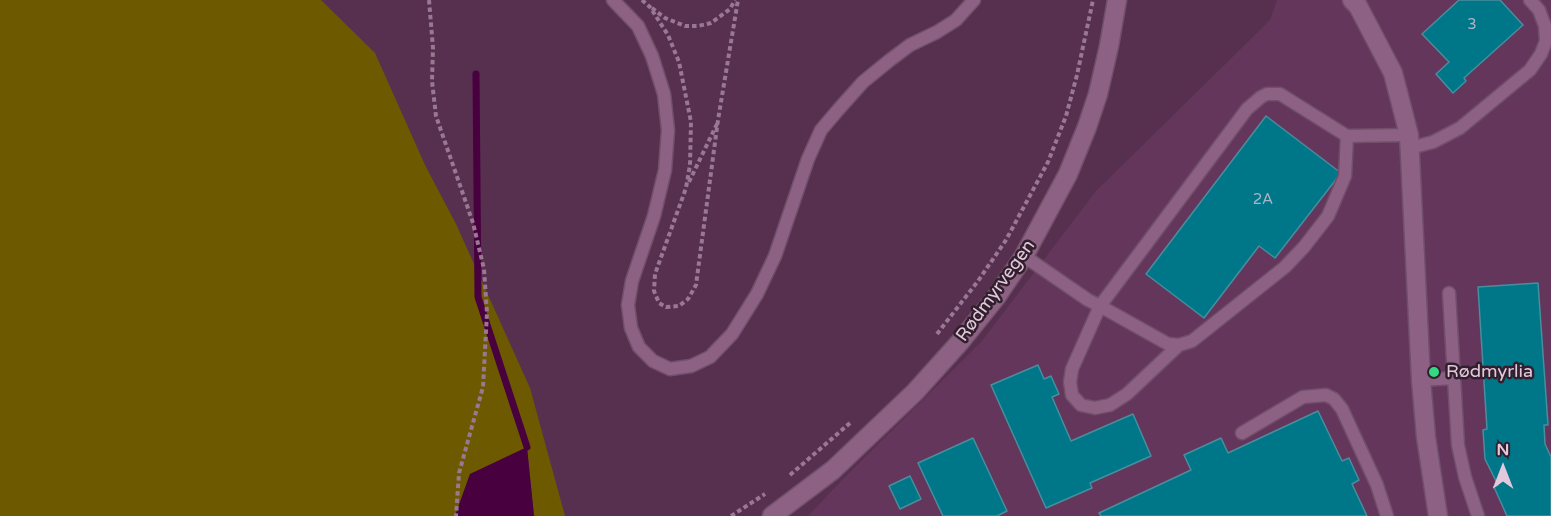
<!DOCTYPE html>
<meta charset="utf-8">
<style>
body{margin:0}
#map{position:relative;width:1551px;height:516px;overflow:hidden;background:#572f4f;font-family:"Varela Round",sans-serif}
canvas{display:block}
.north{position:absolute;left:1473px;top:438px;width:60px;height:60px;-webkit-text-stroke:4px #311f2d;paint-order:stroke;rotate:0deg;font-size:16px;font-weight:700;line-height:24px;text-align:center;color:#e2c9dc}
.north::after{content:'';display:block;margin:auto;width:21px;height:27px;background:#e2c9dc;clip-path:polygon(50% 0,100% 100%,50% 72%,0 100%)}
</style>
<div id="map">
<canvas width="1551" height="516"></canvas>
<div class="north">N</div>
</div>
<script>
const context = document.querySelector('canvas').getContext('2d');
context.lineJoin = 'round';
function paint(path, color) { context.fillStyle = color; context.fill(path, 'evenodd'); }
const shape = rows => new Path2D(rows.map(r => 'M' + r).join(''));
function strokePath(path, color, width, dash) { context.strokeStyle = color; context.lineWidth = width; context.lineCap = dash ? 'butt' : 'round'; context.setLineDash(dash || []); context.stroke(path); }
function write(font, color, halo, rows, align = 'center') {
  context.font = font + ' "Varela Round",sans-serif'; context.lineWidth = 5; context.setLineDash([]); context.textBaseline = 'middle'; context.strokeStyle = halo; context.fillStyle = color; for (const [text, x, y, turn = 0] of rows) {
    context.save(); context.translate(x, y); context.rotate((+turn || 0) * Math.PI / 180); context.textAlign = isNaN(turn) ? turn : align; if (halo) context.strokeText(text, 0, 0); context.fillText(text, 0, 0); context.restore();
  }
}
const built = shape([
 [1277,0,1551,0,1551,516,808,516,842,480,981,342,1096,191,1270,20]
]);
const green = shape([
 [0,0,321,0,375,53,425,165,456,224,530,388,565,516,534,516,527,448,470,474,455,516,0,516]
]);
const water = shape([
 [527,447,534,516,455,516,470,474]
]);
const stream = shape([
 [476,74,478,297,527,447]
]);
const building = shape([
 [1459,0,1500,0,1523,25,1464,78,1466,81,1453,93,1436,74,1449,62,1422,34,1459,0],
 [1266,116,1341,173,1275,258,1259,246,1204,318,1146,274,1266,116],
 [1538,283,1548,425,1544,425,1545,444,1551,457,1551,516,1507,516,1494,487,1498,485,1485,459,1483,430,1487,429,1478,287,1538,283],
 [1038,365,1044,379,1051,376,1059,394,1052,397,1071,441,1133,414,1151,456,1090,483,1092,488,1046,508,991,385,1038,365],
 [1318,411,1342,461,1349,458,1359,480,1352,484,1367,516,1101,516,1099,513,1191,470,1184,455,1221,438,1228,453,1318,411],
 [973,438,1007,511,997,516,943,516,918,463,973,438],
 [910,476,921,499,900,509,889,486,910,476]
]);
const path = shape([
 [429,0,433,48,432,81,436,116,473,223,484,269,487,313,483,387,459,473,456,516],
 [642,0,650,7,668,35,679,62,691,122,690,165,686,188,655,274,654,291,659,303,666,307,679,306,688,299,696,285,718,120,738,0],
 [652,8,665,18,685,26,698,26,711,23,730,9,735,0],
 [689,182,717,124],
 [937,334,978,281,1006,240,1048,162,1066,116,1077,75,1093,0],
 [790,475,850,423],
 [731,516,765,494]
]);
const service = shape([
 [613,0,638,26,652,56,664,94,668,130,665,170,654,216,632,281,628,305,631,328,639,347,653,361,670,369,691,366,710,357,732,334,757,294,775,256,808,159,821,130,838,110,863,82,890,60,910,45,937,32,956,20,974,0],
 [1347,136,1409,135],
 [1410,148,1433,142,1460,128,1530,70,1541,54,1546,41,1545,26,1539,10,1530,0],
 [1024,256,1088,300,1100,306,1168,344,1179,345,1192,341,1285,267,1304,247,1328,216,1345,176,1347,136,1280,94,1267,94,1261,97,1247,109,1100,306,1072,369,1070,382,1072,395,1081,405,1095,408,1110,405,1127,394,1179,345],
 [1449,293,1458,445,1465,477,1478,516],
 [1421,380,1454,378],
 [1242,433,1303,397,1326,395,1334,399,1342,409,1377,485,1387,516]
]);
const minor = shape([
 [1352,0,1358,6,1393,73,1409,135,1421,380,1426,437,1438,516]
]);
const tertiary = shape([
 [772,516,833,470,915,392,960,342,997,296,1024,256,1068,174,1087,127,1098,94,1109,46,1117,0]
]);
const markers = [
 [1434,372,6,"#34d881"]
];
const numberNames = [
 ["3",1472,25],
 ["2A",1263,200]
];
const streetNames = [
 ["Rødmyrvegen",996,291,-54]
];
const poiNames = [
 ["Rødmyrlia",1446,372]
];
paint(built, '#64365b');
paint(green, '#6d5a00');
paint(water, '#48003f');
strokePath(stream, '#48003f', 7);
paint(building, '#007689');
strokePath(building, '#488e9e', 1.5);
strokePath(service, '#704f6a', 15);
strokePath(minor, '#704f6a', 21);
strokePath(tertiary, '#704f6a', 21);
strokePath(path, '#997892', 4, [4.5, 3]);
strokePath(service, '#8d6183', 12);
strokePath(minor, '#8d6183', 18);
strokePath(tertiary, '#8d6183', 18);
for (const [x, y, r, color] of markers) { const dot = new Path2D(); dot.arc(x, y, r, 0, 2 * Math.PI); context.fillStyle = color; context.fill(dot); strokePath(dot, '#311f2d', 2); }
write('15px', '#aab4c7', null, numberNames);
write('18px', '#e2c9dc', '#311f2d', streetNames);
write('18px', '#e2c9dc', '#311f2d', poiNames, 'left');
</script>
